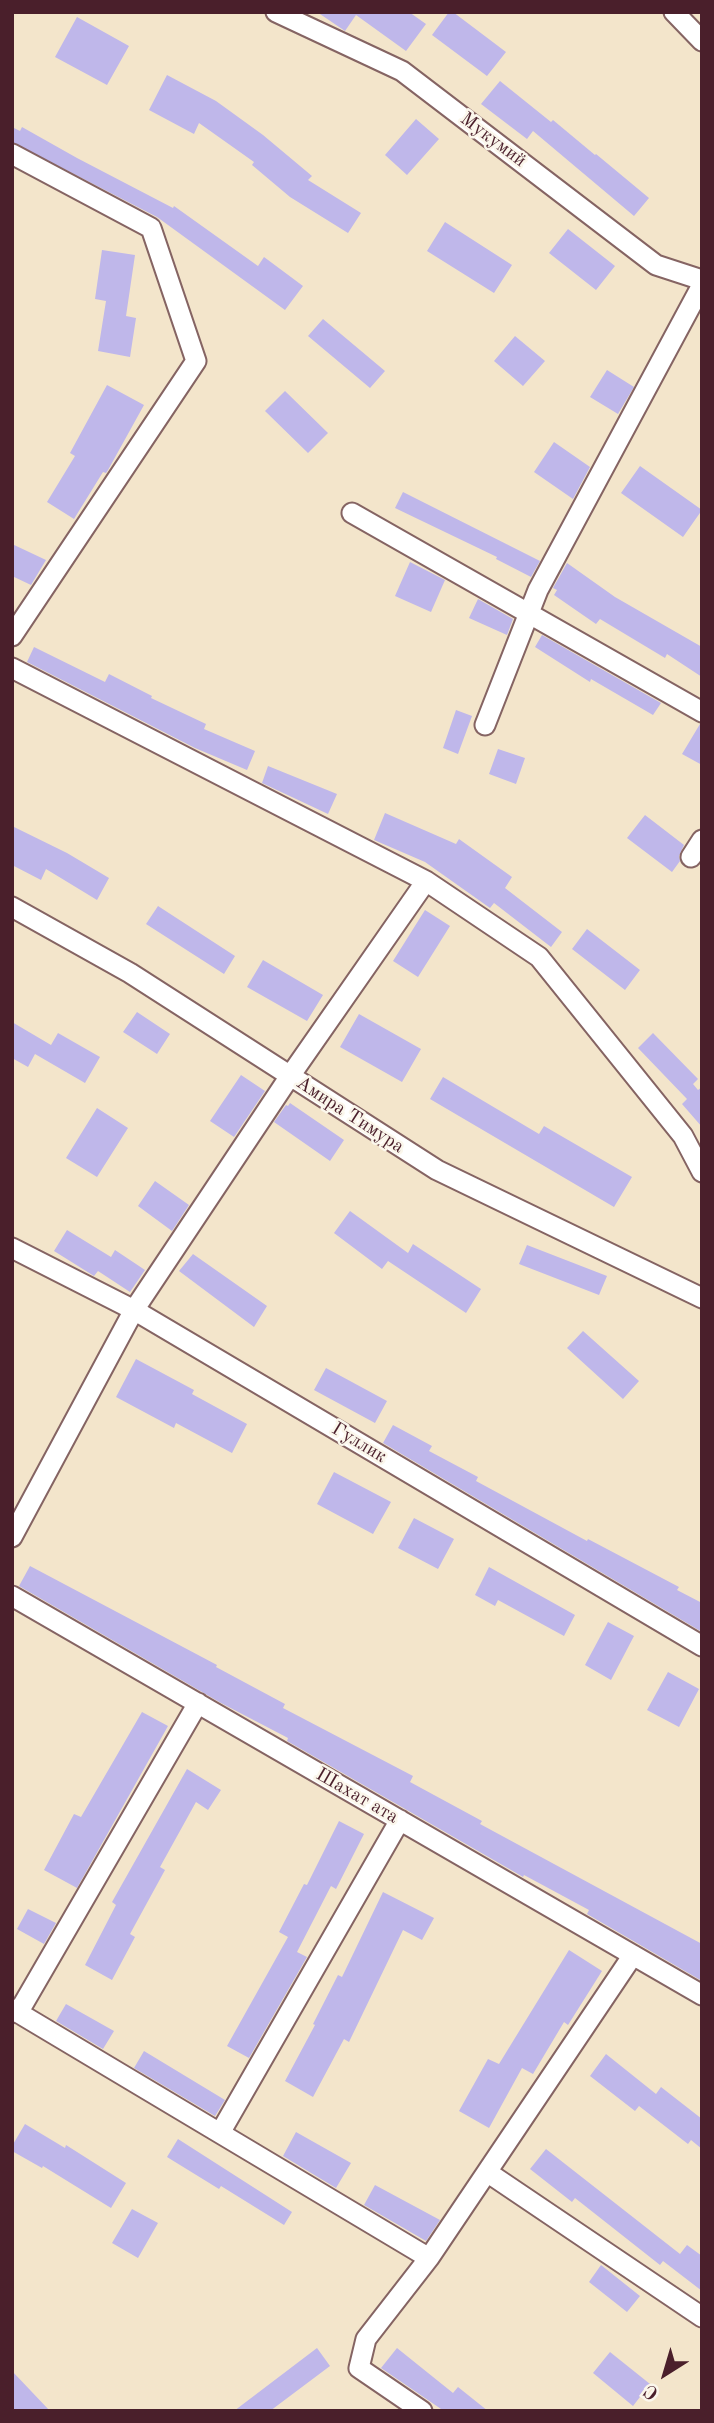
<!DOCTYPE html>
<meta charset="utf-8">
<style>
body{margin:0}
#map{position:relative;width:714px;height:2423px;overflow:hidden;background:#f3e5cb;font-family:"Old Standard TT",serif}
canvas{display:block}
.frame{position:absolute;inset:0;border:14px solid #4a1f2b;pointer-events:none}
.north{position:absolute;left:630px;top:2339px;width:70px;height:70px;-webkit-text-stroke:5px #fbf7ec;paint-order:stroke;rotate:217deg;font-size:19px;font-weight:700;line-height:28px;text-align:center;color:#4a1f2b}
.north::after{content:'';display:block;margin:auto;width:24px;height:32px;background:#4a1f2b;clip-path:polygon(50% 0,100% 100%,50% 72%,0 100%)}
</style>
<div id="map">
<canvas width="714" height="2423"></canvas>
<div class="frame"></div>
<div class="north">С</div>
</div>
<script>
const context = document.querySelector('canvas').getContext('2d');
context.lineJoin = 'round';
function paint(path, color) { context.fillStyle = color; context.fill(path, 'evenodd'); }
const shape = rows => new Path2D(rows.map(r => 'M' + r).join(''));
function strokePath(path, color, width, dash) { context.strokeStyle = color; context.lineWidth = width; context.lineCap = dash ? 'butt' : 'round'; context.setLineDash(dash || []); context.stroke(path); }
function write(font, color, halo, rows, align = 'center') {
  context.font = font + ' "Old Standard TT",serif'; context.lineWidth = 5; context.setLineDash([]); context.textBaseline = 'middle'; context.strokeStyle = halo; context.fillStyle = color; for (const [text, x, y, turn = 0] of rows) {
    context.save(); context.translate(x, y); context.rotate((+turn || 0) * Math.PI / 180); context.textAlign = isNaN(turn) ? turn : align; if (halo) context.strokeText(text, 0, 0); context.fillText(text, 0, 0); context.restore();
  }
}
const building = shape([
 [317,12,409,12,426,24,406,51,356,15,345,31],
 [449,12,453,12,506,52,487,76,432,35],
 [77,17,129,46,107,85,55,57],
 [167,75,216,101,263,135,312,176,308,180,361,213,348,233,290,197,252,165,254,162,199,123,194,134,149,110],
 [500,81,551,122,553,120,595,155,596,154,649,198,634,216,533,131,527,139,481,104],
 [416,119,439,139,407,175,385,155],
 [12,127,20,131,22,127,77,158,173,208,174,206,258,266,264,257,303,286,285,310,157,217,12,142],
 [445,222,512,265,494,293,427,251],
 [568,229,615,266,596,290,549,253],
 [102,250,135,255,126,316,136,318,130,357,98,351,106,301,95,299],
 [323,319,385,371,370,388,308,336],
 [515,336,545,361,523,386,494,361],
 [607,370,634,387,618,414,590,397],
 [107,385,144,405,108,470,106,473,103,472,74,519,47,502,75,456,70,453],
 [285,391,328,433,308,453,265,411],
 [554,442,590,467,573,499,534,472],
 [640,466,702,510,683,537,621,493],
 [403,492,540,561,531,577,496,559,497,557,395,508],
 [12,544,46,560,31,585,12,576],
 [410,562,445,580,431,612,395,596],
 [567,563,615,597,702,647,702,677,667,654,665,658,600,619,596,624,554,595,557,590,553,588],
 [478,599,513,619,507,635,469,618],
 [542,635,661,703,653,715,591,679,590,682,535,647],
 [34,647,105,682,109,674,152,696,151,698,206,724,204,729,255,751,247,770,195,748,27,662],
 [456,710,472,716,458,754,443,748],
 [700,724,702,724,702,765,682,754],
 [498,749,525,758,516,784,489,774],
 [268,766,337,794,328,814,262,783],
 [385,813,456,844,459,839,512,877,505,888,562,932,551,947,494,903,490,908,425,862,374,840],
 [645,815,684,845,679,856,680,861,672,872,627,838],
 [12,826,67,853,109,878,97,900,46,869,41,880,12,865],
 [158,906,235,956,224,974,146,924],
 [425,910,450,926,418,977,393,961],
 [587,929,640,970,625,990,572,949],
 [263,960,323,995,307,1021,247,987],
 [137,1012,170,1034,157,1054,123,1032],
 [359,1014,421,1049,402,1082,340,1047],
 [12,1022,51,1045,58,1033,100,1057,85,1083,35,1054,28,1067,12,1058],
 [653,1033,698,1079,693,1084,698,1090,702,1087,702,1127,682,1104,687,1099,638,1048],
 [241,1075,265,1091,234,1137,210,1121],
 [443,1077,539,1134,544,1126,632,1177,614,1207,430,1099],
 [290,1103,344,1140,330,1161,274,1122,286,1105,288,1106],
 [97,1108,128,1128,97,1177,66,1158],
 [155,1181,189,1205,172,1231,138,1206],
 [350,1211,408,1253,413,1244,481,1289,466,1313,388,1261,382,1269,334,1233],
 [67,1230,111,1257,115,1250,145,1270,130,1292,98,1271,94,1276,54,1251],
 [527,1245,607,1276,599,1295,519,1264],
 [193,1254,267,1306,254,1327,179,1271],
 [583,1331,639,1381,623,1399,567,1348],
 [136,1359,194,1390,192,1394,247,1424,232,1453,176,1423,174,1428,116,1397],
 [326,1368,387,1401,375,1423,314,1390],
 [393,1425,432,1446,429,1451,478,1477,476,1481,587,1541,588,1539,679,1587,677,1590,702,1603,702,1632,383,1443],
 [334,1472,391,1502,373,1534,317,1504],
 [414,1518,454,1539,438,1569,398,1548],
 [30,1566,217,1665,216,1667,285,1704,283,1708,413,1776,410,1782,482,1821,480,1824,702,1944,702,1981,587,1914,589,1910,524,1875,523,1877,518,1874,287,1741,288,1738,221,1703,19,1586],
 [489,1567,575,1615,564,1636,498,1600,495,1606,475,1595],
 [608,1622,634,1636,611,1680,585,1665],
 [668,1672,699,1689,679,1727,647,1710],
 [142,1712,168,1726,77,1888,44,1870,74,1814,81,1817],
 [187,1769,221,1790,208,1810,196,1802,160,1867,165,1870,130,1934,135,1937,112,1980,85,1965,116,1905,112,1902],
 [339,1821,364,1834,336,1889,331,1886,297,1952,307,1957,249,2058,227,2046,288,1937,279,1932,304,1884,307,1885],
 [383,1892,434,1918,422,1940,403,1930,349,2042,344,2039,313,2097,285,2081,315,2025,313,2024,338,1975,342,1977],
 [28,1909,56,1923,44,1944,17,1929],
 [569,1950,602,1971,568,2025,564,2022,533,2074,522,2068,489,2128,459,2111,488,2059,499,2064],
 [66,2004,114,2031,103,2049,56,2021],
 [144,2051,225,2100,215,2116,134,2068],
 [606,2054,656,2094,661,2087,702,2119,702,2149,691,2140,688,2144,639,2106,635,2111,590,2076],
 [25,2124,65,2148,66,2145,126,2183,111,2208,43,2166,42,2168,12,2151,12,2146],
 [296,2132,351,2163,336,2188,283,2156],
 [178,2139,292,2212,284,2225,221,2186,219,2189,167,2157],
 [546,2149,680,2254,687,2245,702,2256,702,2291,663,2261,660,2265,575,2198,572,2202,530,2169],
 [375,2185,440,2220,426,2241,364,2205],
 [132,2209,158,2223,138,2258,112,2243],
 [601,2265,640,2296,627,2312,589,2282],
 [317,2348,330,2366,270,2411,234,2411],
 [397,2348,453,2393,458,2387,488,2411,444,2411,381,2368],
 [610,2352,650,2384,633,2406,593,2373],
 [12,2371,50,2411,12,2411]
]);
const minor = shape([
 [276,12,402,71,656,265,702,280],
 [674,12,702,41],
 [12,154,151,228,196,361,12,636],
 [352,513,702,712],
 [12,668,426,881,539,957,683,1136,702,1172],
 [485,725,538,590,702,285],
 [691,857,702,840],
 [12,907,130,973,437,1170,702,1298],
 [12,1248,134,1310,702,1646],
 [12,1537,134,1310,290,1076,426,881],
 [12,1596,702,1995],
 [12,2009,429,2258],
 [18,2013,198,1703],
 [220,2133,400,1820],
 [487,2172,702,2317],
 [422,2411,359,2368,366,2339,429,2258,633,1955]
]);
const streetNames = [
 ["Мукумий",493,140,37],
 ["Амира Тимура",350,1115,33],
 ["Гуллик",359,1443,31],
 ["Шахат ата",357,1796,30]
];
paint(building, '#bfb7ea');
strokePath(minor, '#856463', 23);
strokePath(minor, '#fff', 19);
write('19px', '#4a1f2b', '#fbf7ec', streetNames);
</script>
